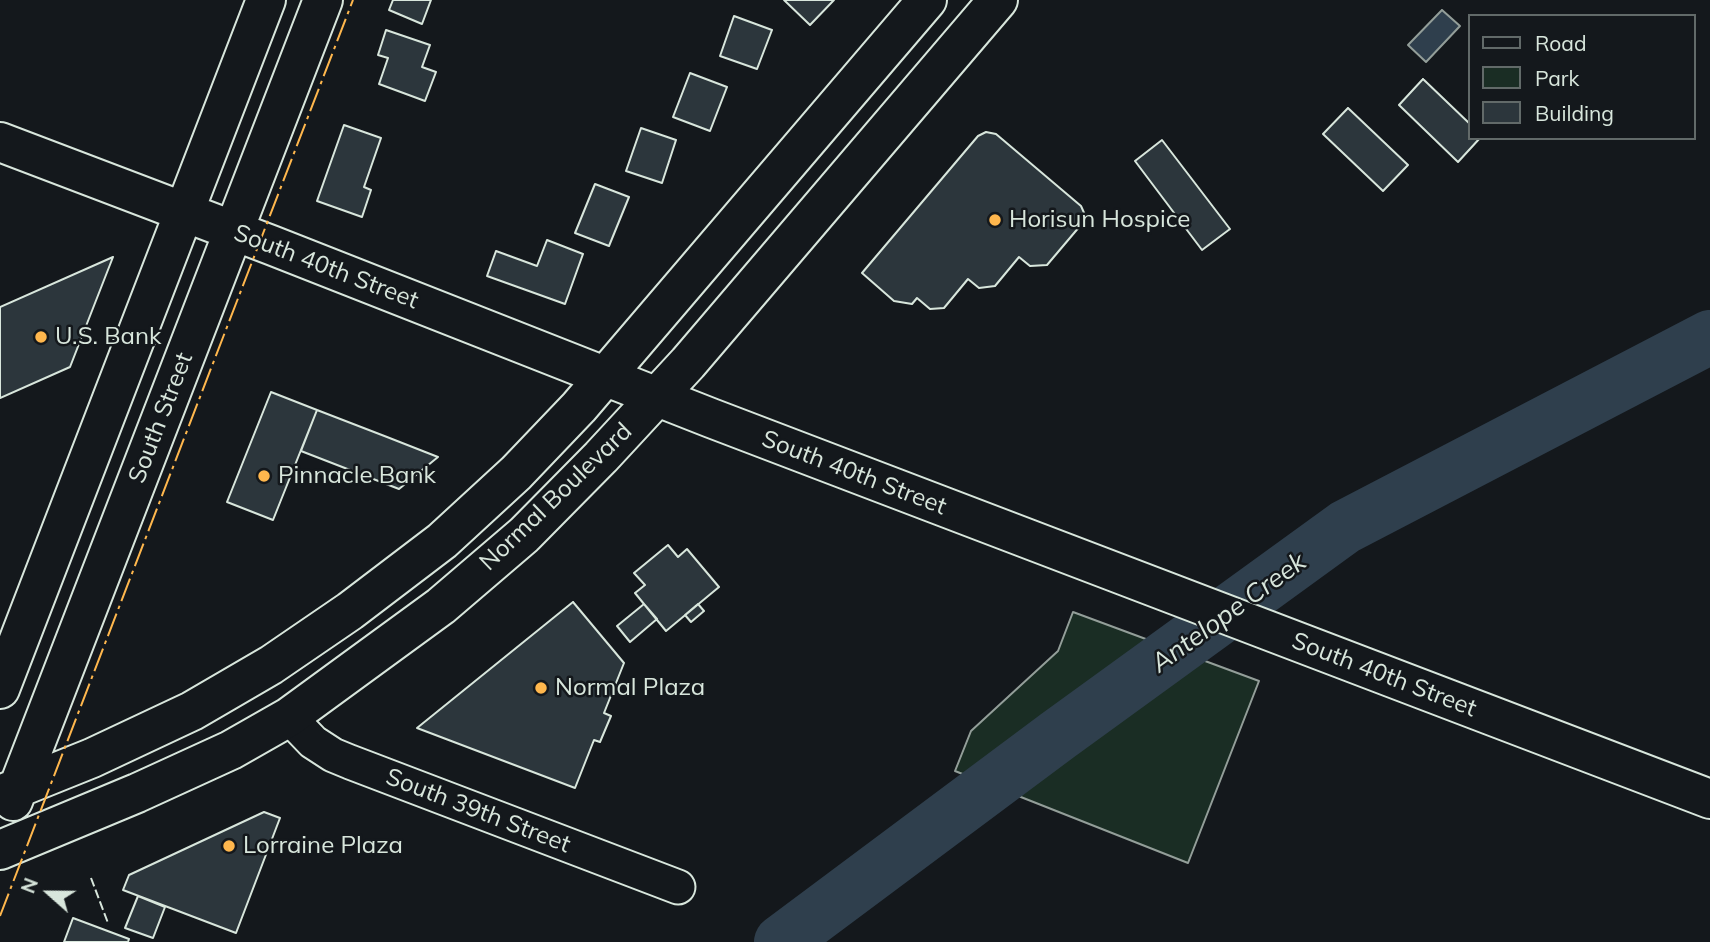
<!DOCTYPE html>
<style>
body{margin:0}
#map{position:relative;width:1710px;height:942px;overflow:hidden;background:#14181c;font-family:Mulish,sans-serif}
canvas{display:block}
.legend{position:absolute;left:1468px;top:14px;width:228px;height:126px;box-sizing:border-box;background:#14181c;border:2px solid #626a69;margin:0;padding:9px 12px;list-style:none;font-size:21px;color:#d8e6dc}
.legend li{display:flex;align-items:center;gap:14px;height:35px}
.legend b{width:35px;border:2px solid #626a69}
.north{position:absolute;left:14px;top:858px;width:70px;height:70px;-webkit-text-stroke:5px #14181c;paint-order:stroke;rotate:291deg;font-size:19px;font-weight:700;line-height:28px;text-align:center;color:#d8e6dc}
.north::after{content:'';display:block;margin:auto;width:24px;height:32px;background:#d8e6dc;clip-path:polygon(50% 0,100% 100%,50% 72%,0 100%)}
</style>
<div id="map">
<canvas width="1710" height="942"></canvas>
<ul class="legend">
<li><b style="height:9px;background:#14181c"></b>Road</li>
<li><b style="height:19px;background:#1a2d24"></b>Park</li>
<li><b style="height:19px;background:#2c363c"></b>Building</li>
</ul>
<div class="north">N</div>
</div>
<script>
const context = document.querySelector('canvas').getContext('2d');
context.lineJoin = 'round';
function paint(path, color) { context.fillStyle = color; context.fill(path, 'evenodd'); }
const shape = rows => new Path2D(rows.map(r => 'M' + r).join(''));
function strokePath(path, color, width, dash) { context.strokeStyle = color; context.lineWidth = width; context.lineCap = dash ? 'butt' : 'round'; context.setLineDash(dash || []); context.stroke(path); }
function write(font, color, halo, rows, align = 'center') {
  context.font = font + ' Mulish,sans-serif'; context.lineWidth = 5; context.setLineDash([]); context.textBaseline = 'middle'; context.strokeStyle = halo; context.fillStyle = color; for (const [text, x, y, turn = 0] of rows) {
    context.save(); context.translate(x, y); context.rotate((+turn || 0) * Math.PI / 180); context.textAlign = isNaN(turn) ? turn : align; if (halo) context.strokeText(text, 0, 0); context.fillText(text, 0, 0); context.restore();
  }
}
const green = shape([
 [1073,612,1259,681,1188,863,955,771,971,731,1058,651,1073,612]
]);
const water = shape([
 [1442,10,1460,26,1426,62,1408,45,1442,10]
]);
const river = shape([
 [781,942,1057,736,1345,527,1710,337]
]);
const building = shape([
 [393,0,431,0,422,24,389,10,393,0],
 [784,0,834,0,810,25,784,0],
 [734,16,772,30,757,69,720,56,734,16],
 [386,30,430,45,422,67,436,72,425,101,379,84,388,58,378,55,386,30],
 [690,73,727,87,710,131,673,117,690,73],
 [1423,79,1470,124,1470,138,1480,138,1458,162,1399,105,1423,79],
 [1348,108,1408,165,1383,191,1323,134,1348,108],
 [344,125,381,138,364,187,371,190,362,217,317,201,344,125],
 [641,128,676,140,662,183,626,171,641,128],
 [986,132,996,134,1081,206,1085,215,1080,226,1047,265,1030,266,1019,257,995,286,979,288,968,279,944,308,930,309,917,298,912,304,894,301,862,273,978,136,986,132],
 [1162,140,1230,229,1202,250,1135,161,1162,140],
 [595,184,629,197,609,246,575,233,595,184],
 [547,240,583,254,565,304,487,276,496,251,537,266,547,240],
 [113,257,70,367,0,398,0,307,113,257],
 [271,392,317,410,273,520,227,502,271,392],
 [317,410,387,437,438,457,399,489,301,451,317,410],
 [668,545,678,557,687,549,719,587,666,631,635,593,645,585,634,573,668,545],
 [573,602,624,663,604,713,611,716,600,742,594,740,575,788,417,728,573,602],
 [644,604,657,619,630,642,617,626,644,604],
 [698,604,704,611,691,622,685,615,698,604],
 [264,812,280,818,236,933,123,890,129,875,264,812],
 [138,896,165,907,153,938,125,928,138,896],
 [73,918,129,939,128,942,64,942,73,918]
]);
const minor = shape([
 [289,717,313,742,333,755,350,762,678,887]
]);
const major = shape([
 [0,142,271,245,711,418,1710,799],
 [0,689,266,0],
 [0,795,92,758,192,711,271,665,350,611,442,541,516,473,579,407,927,0],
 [13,801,323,0],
 [0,850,137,793,231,750,289,717,441,606,524,535,601,457,688,363,998,0]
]);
const fence = shape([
 [91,878,108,923]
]);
const power = shape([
 [0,916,353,0]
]);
const markers = [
 [995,220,7,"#ffb74d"],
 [41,337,7,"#ffb74d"],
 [264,476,7,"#ffb74d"],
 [541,688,7,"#ffb74d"],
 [229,846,7,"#ffb74d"]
];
const poiNames = [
 ["Horisun Hospice",1009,220],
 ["U.S. Bank",55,337],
 ["Pinnacle Bank",278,476],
 ["Normal Plaza",555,688],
 ["Lorraine Plaza",243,846]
];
const streetNames = [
 ["South 40th Street",326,267,21],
 ["South Street",161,418,-69],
 ["South 40th Street",854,473,21],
 ["Normal Boulevard",556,497,-44],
 ["South 40th Street",1384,675,21],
 ["South 39th Street",478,811,21]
];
const waterNames = [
 ["Antelope Creek",1229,613,-36]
];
paint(green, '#1a2d24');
strokePath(green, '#939e99', 2);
paint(water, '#2f3f4d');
strokePath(water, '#939e99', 2);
strokePath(river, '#2f3f4d', 54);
paint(building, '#2c363c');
strokePath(building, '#d8e6dc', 2);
strokePath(minor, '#d8e6dc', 37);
strokePath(major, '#d8e6dc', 42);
strokePath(minor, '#14181c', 33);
strokePath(major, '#14181c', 38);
strokePath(fence, '#d8e6dc', 2, [9, 3.5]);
strokePath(power, '#ffb74d', 2, [24, 5, 3.5, 5]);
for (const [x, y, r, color] of markers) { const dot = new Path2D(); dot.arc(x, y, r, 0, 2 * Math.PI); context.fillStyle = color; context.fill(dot); strokePath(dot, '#14181c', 2.5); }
write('24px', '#d8e6dc', '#14181c', poiNames, 'left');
write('24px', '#d8e6dc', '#14181c', streetNames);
write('italic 26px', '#d8e6dc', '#14181c', waterNames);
</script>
